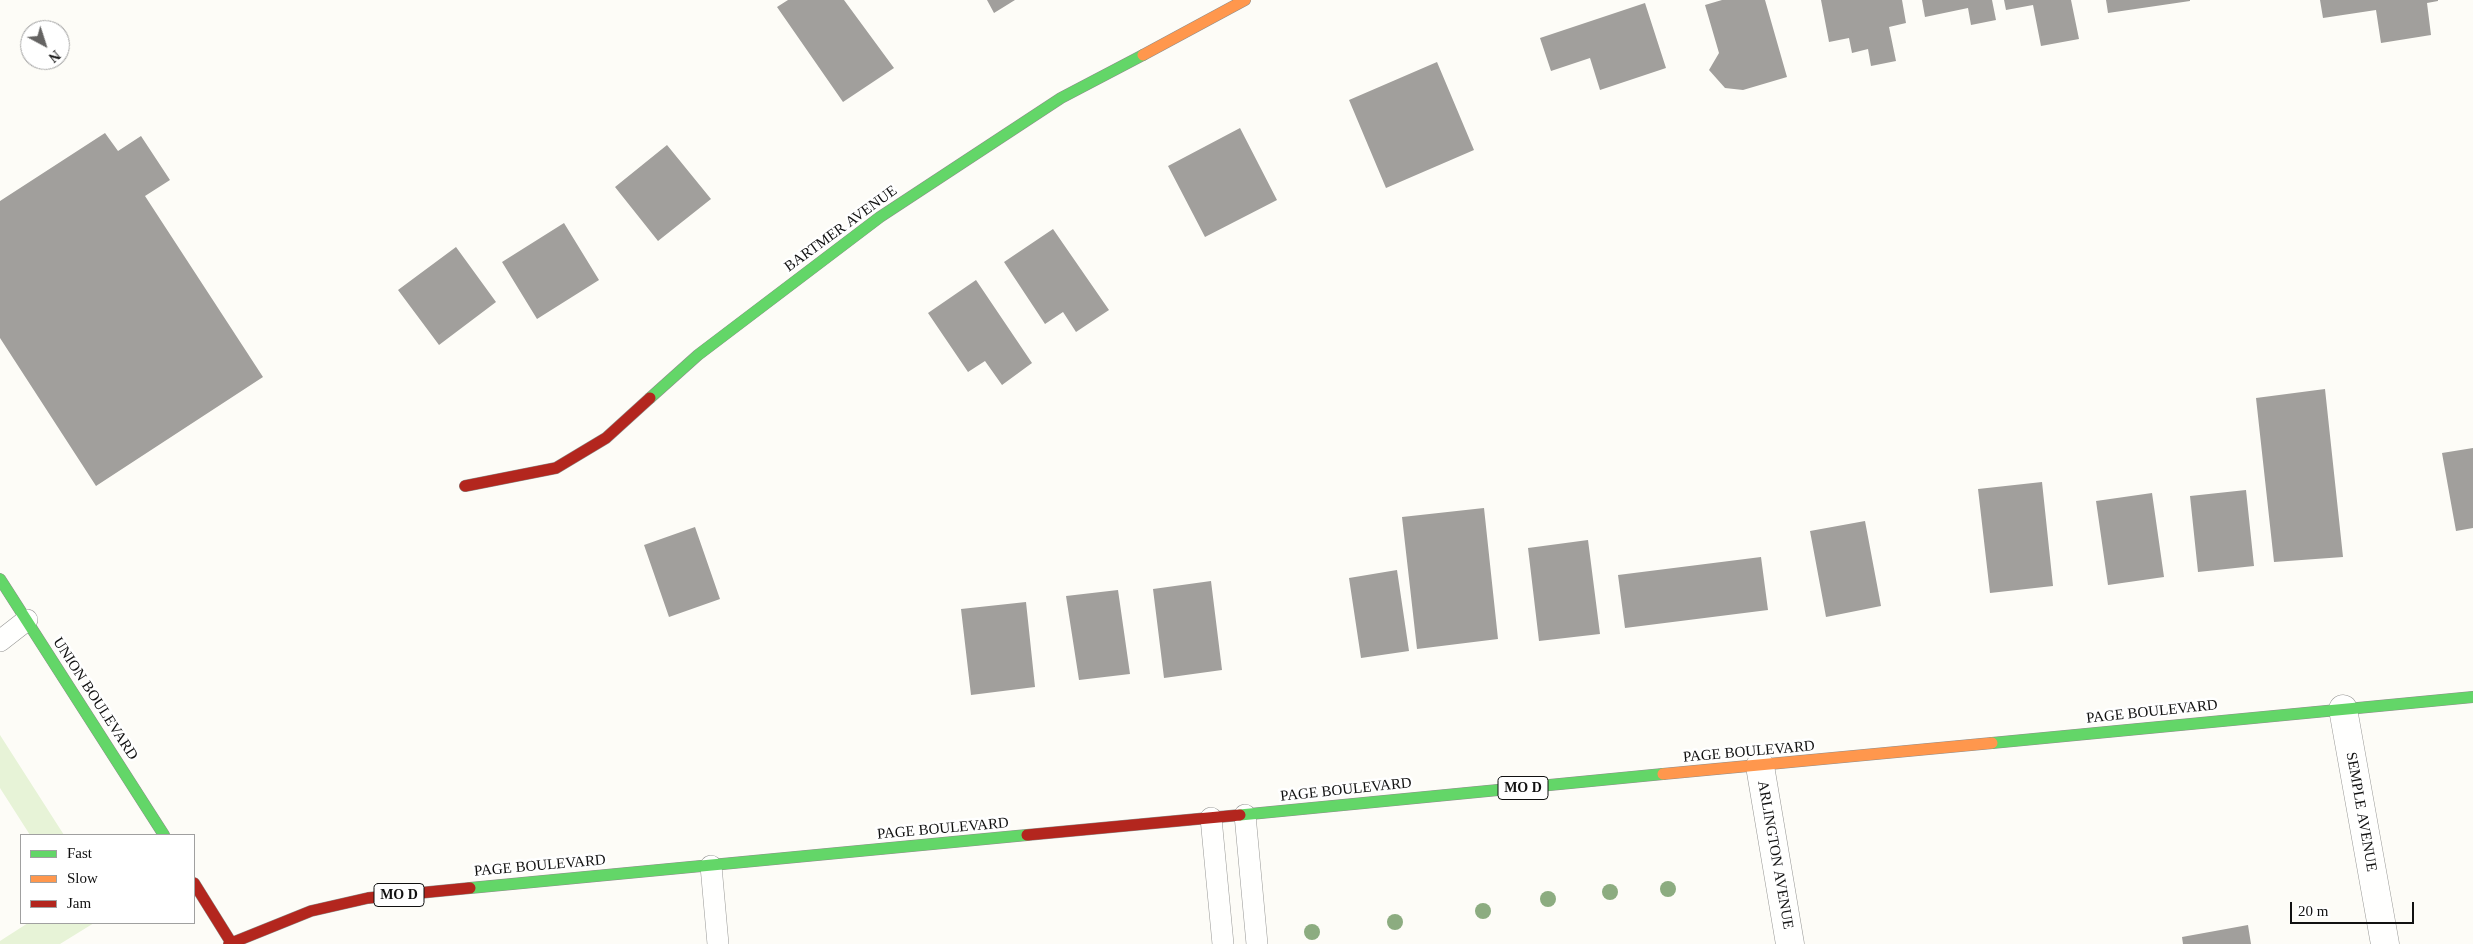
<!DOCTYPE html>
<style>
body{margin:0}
#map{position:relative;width:2473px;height:944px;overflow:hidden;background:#fdfcf7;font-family:"Times New Roman",serif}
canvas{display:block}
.legend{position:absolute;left:20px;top:834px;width:175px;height:90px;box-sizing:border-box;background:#fff;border:1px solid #a0a0a0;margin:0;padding:6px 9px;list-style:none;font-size:15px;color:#111}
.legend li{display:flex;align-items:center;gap:10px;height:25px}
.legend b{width:25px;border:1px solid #a0a0a0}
.north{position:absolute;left:20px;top:20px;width:50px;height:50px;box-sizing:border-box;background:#fff;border:1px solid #a0a0a0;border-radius:50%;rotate:140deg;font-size:14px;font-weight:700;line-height:20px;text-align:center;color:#111}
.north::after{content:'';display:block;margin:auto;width:18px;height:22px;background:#646362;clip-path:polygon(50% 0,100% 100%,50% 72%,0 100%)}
.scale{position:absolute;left:2290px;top:902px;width:124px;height:22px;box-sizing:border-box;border:2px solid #111;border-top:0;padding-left:6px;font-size:15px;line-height:18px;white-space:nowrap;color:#111;-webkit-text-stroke:4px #fff;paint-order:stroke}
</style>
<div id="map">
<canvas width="2473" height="944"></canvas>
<ul class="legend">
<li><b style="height:6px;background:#63d668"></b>Fast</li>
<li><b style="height:6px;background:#ff974d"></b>Slow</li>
<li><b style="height:6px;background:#b3261e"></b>Jam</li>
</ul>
<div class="north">N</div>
<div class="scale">20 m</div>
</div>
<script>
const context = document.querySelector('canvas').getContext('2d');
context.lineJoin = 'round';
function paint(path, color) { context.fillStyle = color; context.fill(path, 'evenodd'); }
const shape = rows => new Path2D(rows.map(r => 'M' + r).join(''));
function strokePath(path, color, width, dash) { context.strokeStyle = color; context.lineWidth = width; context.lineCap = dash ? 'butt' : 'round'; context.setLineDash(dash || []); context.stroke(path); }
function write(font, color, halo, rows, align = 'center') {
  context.font = font + ' "Times New Roman",serif'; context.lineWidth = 5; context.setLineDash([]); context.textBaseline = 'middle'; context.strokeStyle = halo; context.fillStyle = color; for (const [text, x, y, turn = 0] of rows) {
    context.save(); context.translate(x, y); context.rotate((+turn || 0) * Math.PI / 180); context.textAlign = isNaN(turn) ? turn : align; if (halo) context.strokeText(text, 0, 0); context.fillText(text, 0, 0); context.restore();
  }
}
const green = shape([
 [0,735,64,835,30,835,0,788],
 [28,923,94,923,60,944,0,944,0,941]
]);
const building = shape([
 [788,0,844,0,894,68,843,102,777,7],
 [987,0,1015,0,994,13],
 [1722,0,1765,0,1787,77,1743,90,1725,88,1709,70,1719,53,1705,5],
 [1821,0,1902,0,1906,23,1889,27,1896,61,1871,66,1868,49,1852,53,1849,38,1829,42],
 [1922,0,1992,0,1996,20,1971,25,1968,8,1925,17],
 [2004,0,2071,0,2079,39,2041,46,2033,5,2006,10],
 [2106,0,2190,0,2190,1,2108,13],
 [2320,0,2438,0,2438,1,2427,3,2431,35,2381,43,2376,10,2323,18],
 [1645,3,1666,68,1600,90,1590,58,1551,71,1540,38],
 [1437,62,1474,150,1386,188,1349,100],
 [1240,128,1277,200,1205,237,1168,166],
 [105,133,118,151,141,136,170,180,145,196,263,377,96,486,0,338,0,201],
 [667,145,711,199,658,241,615,187],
 [564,223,599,280,537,319,502,262],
 [1053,229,1109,310,1076,332,1063,312,1045,324,1004,262],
 [456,247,496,302,439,345,398,290],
 [976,280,1032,363,1002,385,985,361,968,372,928,313],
 [2325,389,2343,557,2274,562,2256,398],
 [2473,448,2473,528,2456,531,2442,453],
 [2042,482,2053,586,1990,593,1978,489],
 [2246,490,2254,566,2198,572,2190,496],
 [2152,493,2164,577,2108,585,2096,501],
 [1484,508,1498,639,1417,649,1402,517],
 [1865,521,1881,606,1826,617,1810,531],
 [695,527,720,599,669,617,644,545],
 [1588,540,1600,634,1539,641,1528,548],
 [1761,557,1768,610,1625,628,1618,575],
 [1397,570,1409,651,1361,658,1349,578],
 [1211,581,1222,670,1164,678,1153,589],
 [1118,590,1130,674,1079,680,1066,596],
 [1026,602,1035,687,971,695,961,609],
 [2248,925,2251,944,2183,944,2182,937]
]);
const lane = shape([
 [0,641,27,620],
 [1245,815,1257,944],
 [1211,818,1223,944],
 [711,866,718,944]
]);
const street = shape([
 [2343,709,2385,944],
 [1760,766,1790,944]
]);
const fast = shape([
 [650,398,698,355,880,217,1061,98,1143,55],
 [0,579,164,835],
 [1992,743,2473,697],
 [1240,815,1663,774],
 [470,888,1027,835]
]);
const slow = shape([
 [1143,55,1245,0],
 [1663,774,1992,743]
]);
const jam = shape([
 [465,486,556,468,606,438,650,398],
 [1027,835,1240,815],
 [194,883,232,944],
 [229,944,311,911,368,898,470,888]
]);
const trees = [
 [1668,889],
 [1610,892],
 [1548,899],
 [1483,911],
 [1395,922],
 [1312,932]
];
const shields = [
 [1523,788,50],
 [399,895,50]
];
const shieldNames = [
 ["MO D",1523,788],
 ["MO D",399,895]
];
const streetNames = [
 ["BARTMER AVENUE",841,229,-36],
 ["UNION BOULEVARD",95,699,57],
 ["PAGE BOULEVARD",2152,712,-6],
 ["PAGE BOULEVARD",1749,752,-5],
 ["PAGE BOULEVARD",1346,790,-6],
 ["SEMPLE AVENUE",2361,812,80],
 ["PAGE BOULEVARD",943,829,-5],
 ["ARLINGTON AVENUE",1775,855,80],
 ["PAGE BOULEVARD",540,866,-5]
];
paint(green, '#e7f3d7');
paint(building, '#a19f9c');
strokePath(lane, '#979795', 22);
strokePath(street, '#979795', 29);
strokePath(fast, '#8e8d8b', 12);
strokePath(slow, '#8e8d8b', 12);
strokePath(jam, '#8e8d8b', 12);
strokePath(lane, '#fffffe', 21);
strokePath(street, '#fffffe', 28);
strokePath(fast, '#63d668', 11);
strokePath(slow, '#ff974d', 11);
strokePath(jam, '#b3261e', 11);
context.fillStyle = '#8cac80';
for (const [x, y] of trees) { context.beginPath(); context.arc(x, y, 8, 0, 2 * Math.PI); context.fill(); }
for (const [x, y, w] of shields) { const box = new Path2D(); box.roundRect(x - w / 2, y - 11.5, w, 23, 4); context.fillStyle = '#fff'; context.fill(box); strokePath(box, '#111', 1); }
write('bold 14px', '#111', null, shieldNames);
write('15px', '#111', '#fff', streetNames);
</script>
